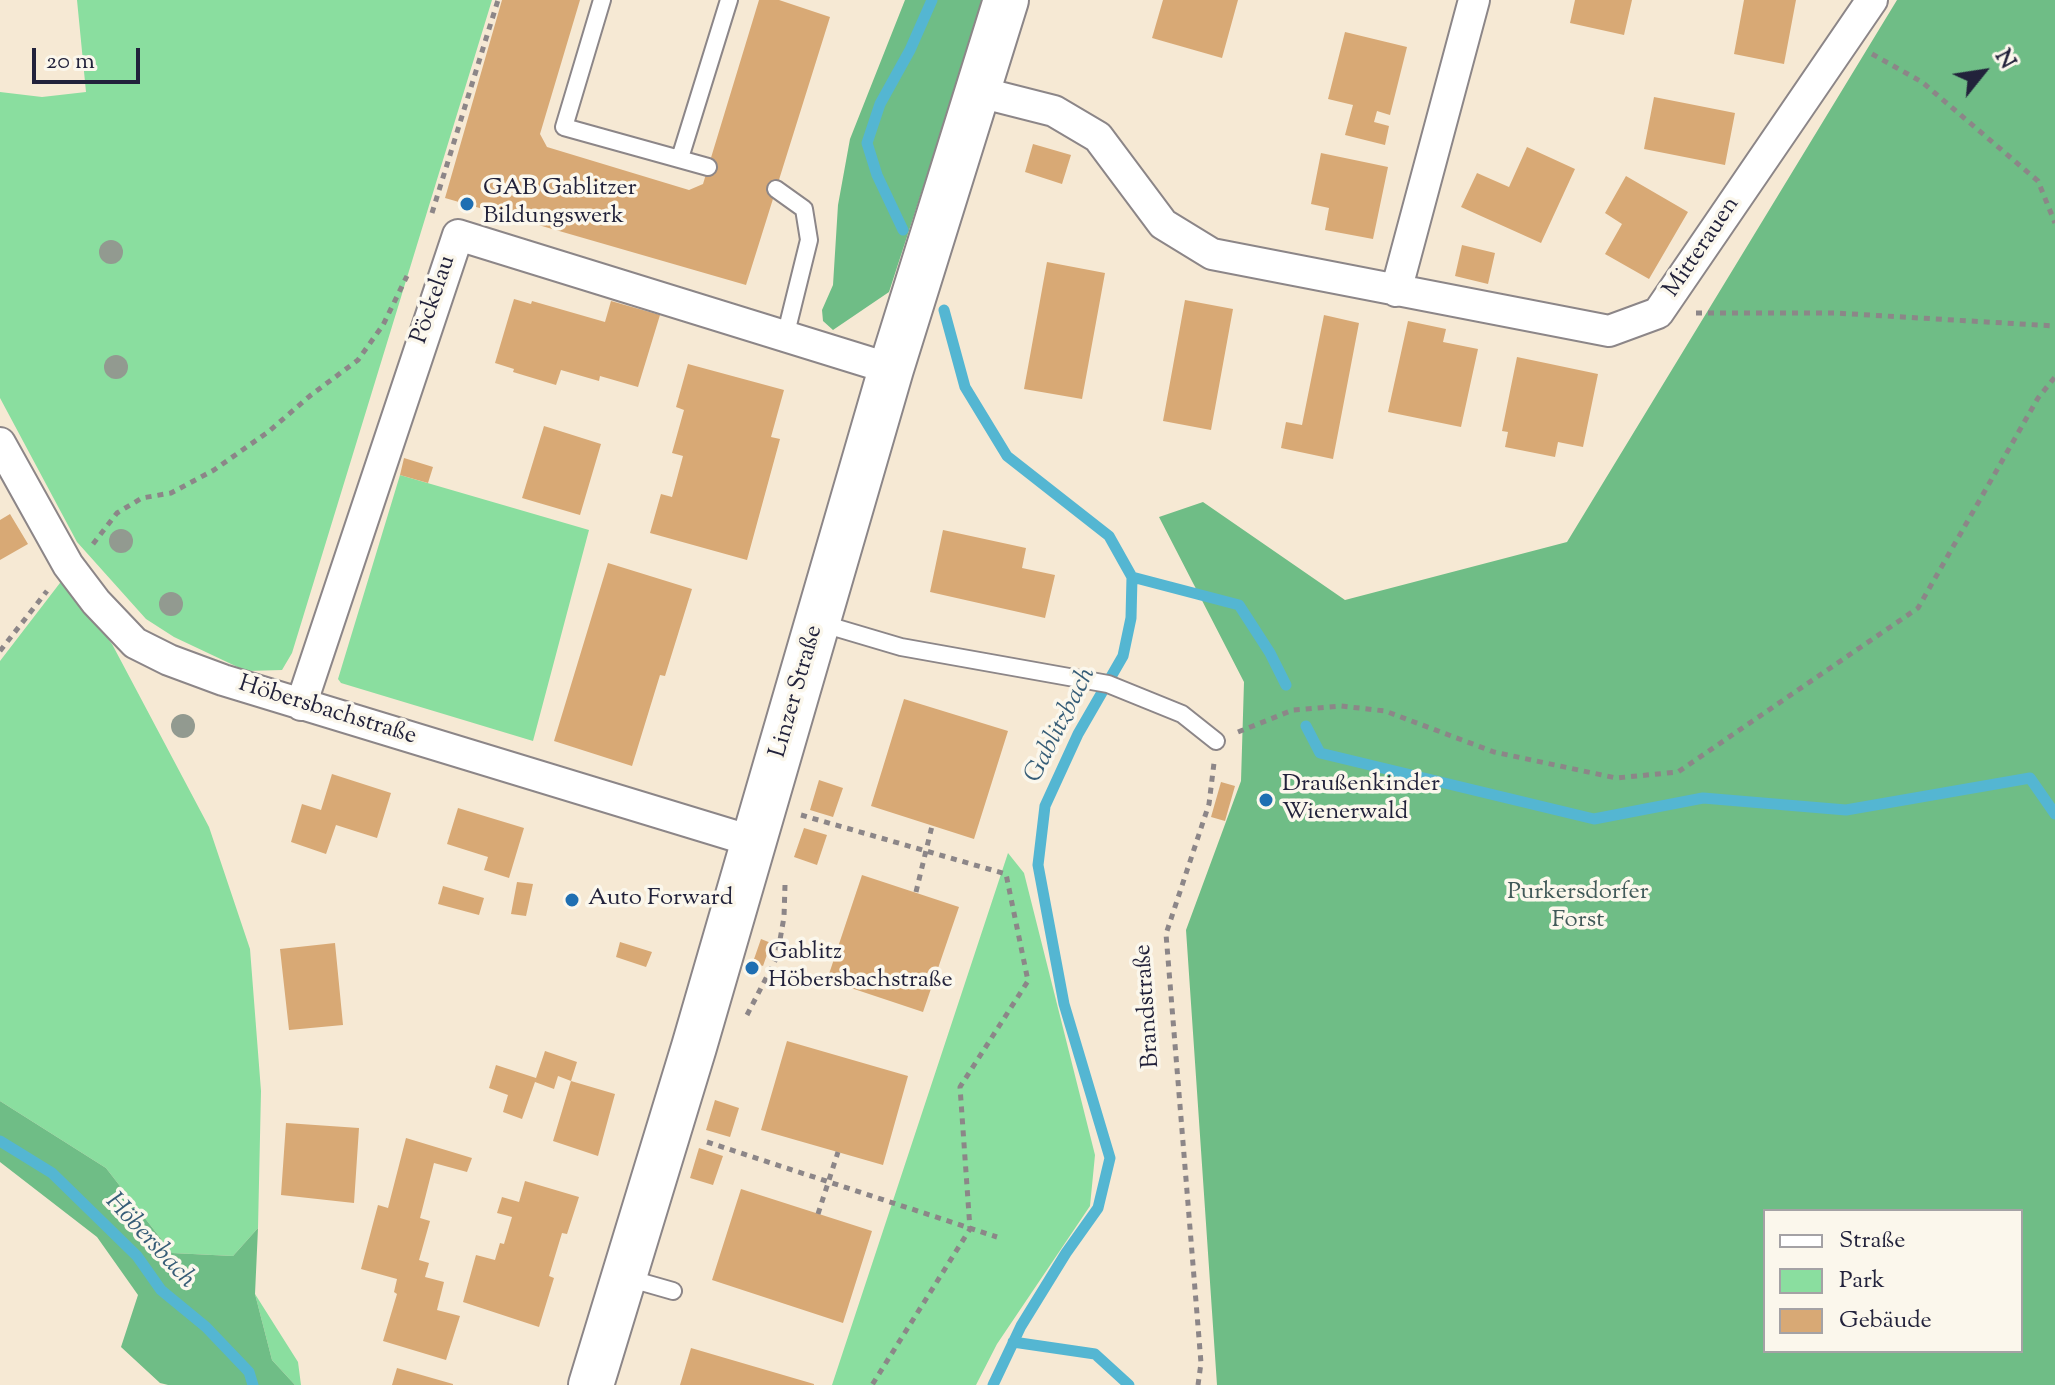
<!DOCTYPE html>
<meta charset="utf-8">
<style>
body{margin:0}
#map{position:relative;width:2055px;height:1385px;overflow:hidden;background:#f6e9d4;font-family:"Sorts Mill Goudy",serif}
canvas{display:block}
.legend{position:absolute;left:1763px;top:1209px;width:260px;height:144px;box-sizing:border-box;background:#fbf7ec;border:2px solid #a4a2a5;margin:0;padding:10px 14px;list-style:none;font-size:24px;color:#22223b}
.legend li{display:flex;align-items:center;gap:16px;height:40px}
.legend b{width:40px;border:2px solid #a4a2a5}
.north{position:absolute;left:1943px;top:32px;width:80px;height:80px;-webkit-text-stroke:6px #fbf7ec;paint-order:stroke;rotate:60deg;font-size:22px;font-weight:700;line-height:32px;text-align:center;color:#22223b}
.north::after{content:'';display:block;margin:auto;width:28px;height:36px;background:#22223b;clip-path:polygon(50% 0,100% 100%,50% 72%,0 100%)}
.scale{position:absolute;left:32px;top:48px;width:108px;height:36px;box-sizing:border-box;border:4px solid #22223b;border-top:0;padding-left:10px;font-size:24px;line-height:28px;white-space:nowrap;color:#22223b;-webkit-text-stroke:6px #fbf7ec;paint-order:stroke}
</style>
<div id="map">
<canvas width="2055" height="1385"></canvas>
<ul class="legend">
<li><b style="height:10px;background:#fff"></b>Straße</li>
<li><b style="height:22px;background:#8ade9f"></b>Park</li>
<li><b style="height:22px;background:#d8a975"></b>Gebäude</li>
</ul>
<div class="north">N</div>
<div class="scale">20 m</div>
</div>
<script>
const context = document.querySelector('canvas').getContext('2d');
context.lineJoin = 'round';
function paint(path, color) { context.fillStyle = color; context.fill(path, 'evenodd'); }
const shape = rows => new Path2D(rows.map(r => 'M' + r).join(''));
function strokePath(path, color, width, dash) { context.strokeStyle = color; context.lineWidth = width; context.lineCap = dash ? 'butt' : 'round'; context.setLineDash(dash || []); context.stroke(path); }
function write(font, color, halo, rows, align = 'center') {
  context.font = font + ' "Sorts Mill Goudy",serif'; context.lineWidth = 7; context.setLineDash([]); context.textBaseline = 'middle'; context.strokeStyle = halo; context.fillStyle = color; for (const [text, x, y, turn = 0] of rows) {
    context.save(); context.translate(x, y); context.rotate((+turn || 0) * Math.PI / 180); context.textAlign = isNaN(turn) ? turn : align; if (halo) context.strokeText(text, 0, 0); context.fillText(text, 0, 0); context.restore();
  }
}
const green = shape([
 [77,0,492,0,292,653,282,670,246,671,174,637,146,619,77,542,0,398,0,92,42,97,86,92],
 [400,475,589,530,533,741,341,683,338,679],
 [63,579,112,644,209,827,250,949,261,1091,258,1228,233,1256,172,1253,106,1168,0,1101,0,661],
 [1008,853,1024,873,1095,1155,1090,1206,997,1344,976,1385,832,1385],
 [255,1294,298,1362,301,1385,295,1385,272,1360]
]);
const forest = shape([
 [905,0,984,0,889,292,833,330,823,321,822,310,833,285,838,205,850,139],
 [1897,0,2055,0,2055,1385,1217,1385,1186,930,1241,781,1244,682,1159,517,1203,502,1345,600,1567,542],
 [1765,1211,2021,1211,2021,1351,1765,1351],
 [0,1101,106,1168,172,1253,233,1256,258,1228,255,1294,272,1360,295,1385,168,1385,160,1383,121,1347,138,1295,97,1237,0,1162]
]);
const stream = shape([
 [903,230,877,175,867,143,880,104,910,50,932,0],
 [944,310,965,387,1007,456,1109,536,1132,577,1131,618,1123,656,1078,734,1045,806,1038,865,1064,1004,1110,1158,1098,1208,1066,1253,1021,1326,993,1385],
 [1132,577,1239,605,1270,653,1286,685],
 [1306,726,1320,753,1594,819,1703,798,1846,810,2030,778,2055,814],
 [0,1141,52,1173,137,1256,161,1290,206,1327,249,1372,253,1385],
 [1013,1342,1095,1354,1129,1385]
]);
const building = shape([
 [502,0,580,0,540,134,547,147,689,190,703,184,759,0,779,0,830,17,746,285,445,198],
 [1163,0,1238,0,1222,58,1152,38],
 [1575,0,1632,0,1624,35,1570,23],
 [1744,0,1796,0,1784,64,1734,54],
 [1345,32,1407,47,1390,115,1377,111,1374,122,1389,126,1385,145,1345,135,1353,105,1328,99],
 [1654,97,1735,113,1725,165,1644,149],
 [1033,144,1071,155,1062,184,1025,172],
 [1527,147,1575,169,1541,243,1461,207,1477,173,1509,187],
 [1321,153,1388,167,1373,239,1325,230,1329,208,1311,204],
 [1626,176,1688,212,1649,279,1605,254,1622,224,1605,213],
 [1462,245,1495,253,1488,284,1455,276],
 [1047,262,1105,273,1082,399,1024,389],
 [514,299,531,304,532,301,605,322,611,301,660,315,638,387,600,376,599,381,561,370,556,385,513,372,514,369,495,363],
 [1185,300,1233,309,1211,430,1163,421],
 [1324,315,1359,323,1333,459,1281,448,1286,422,1302,425],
 [1408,321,1446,329,1443,342,1478,349,1461,427,1388,412],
 [1517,357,1598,374,1583,447,1558,442,1555,457,1505,447,1508,432,1502,431],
 [688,364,784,390,771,437,780,439,747,560,650,533,661,494,672,497,683,456,672,453,684,410,676,407],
 [544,426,601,444,580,515,522,498],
 [404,458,433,467,428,483,400,475],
 [10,514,28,544,0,560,0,520],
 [943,530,1026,548,1022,568,1055,575,1045,618,930,592],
 [608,563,692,589,665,676,660,675,632,766,554,741],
 [904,699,1008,731,974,839,871,806],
 [332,774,391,793,377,838,336,825,326,854,291,842,302,804,321,810],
 [819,780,843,788,833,817,810,810],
 [1221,782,1235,786,1225,821,1211,817],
 [458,808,524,828,509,878,484,870,488,857,447,844],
 [804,828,827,835,817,865,794,857],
 [862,875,959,907,923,1012,827,980],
 [517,882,533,884,526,916,511,914],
 [443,886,484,898,479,915,438,904],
 [761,939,771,943,763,966,753,962],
 [620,942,652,952,646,967,616,957],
 [335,943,343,1025,289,1030,280,949],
 [787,1041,908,1076,883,1165,761,1130],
 [545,1051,577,1062,571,1081,558,1076,554,1089,535,1082,522,1119,503,1112,508,1095,489,1088,496,1065,536,1078],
 [571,1081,615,1094,598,1156,553,1141],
 [715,1100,739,1108,730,1137,706,1130],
 [286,1123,359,1128,354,1203,281,1195],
 [406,1138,472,1158,467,1172,434,1163,420,1218,430,1221,419,1260,429,1263,425,1277,444,1282,437,1310,460,1316,446,1360,383,1341,397,1294,394,1292,397,1279,361,1269,378,1205,388,1208],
 [699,1148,723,1156,713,1185,690,1178],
 [525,1181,579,1197,567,1234,562,1233,549,1276,554,1278,539,1327,463,1302,476,1255,495,1260,500,1243,504,1244,512,1217,497,1213,502,1197,519,1202],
 [741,1189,872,1231,843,1323,712,1280],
 [691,1348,814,1384,814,1385,680,1385],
 [397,1368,453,1384,453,1385,392,1385]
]);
const path = shape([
 [1872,54,1922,82,2038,181,2055,223],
 [432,213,498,0],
 [1696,313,1835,313,2055,326],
 [93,544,117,513,142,498,171,493,214,470,268,432,311,395,358,360,383,325,407,276],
 [0,651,47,591],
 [1238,732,1293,710,1341,706,1385,711,1494,752,1616,778,1678,772,1918,608,2038,398,2055,377],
 [801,815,1006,874,1028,981,960,1087,970,1229,872,1385],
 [916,892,932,826],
 [747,1015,777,957,784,917,785,885],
 [707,1142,997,1237],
 [818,1214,838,1152],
 [1198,1385,1201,1363,1166,934,1209,804,1214,763]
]);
const service = shape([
 [602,0,564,127,708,167],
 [680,158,729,0],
 [776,189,804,209,809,240,785,337],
 [820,623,901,647,1108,684,1182,714,1216,741],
 [624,1277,673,1291]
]);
const minor = shape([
 [979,92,1054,111,1098,137,1163,224,1212,254,1609,331,1658,313,1872,0],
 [1396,291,1474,0],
 [0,443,68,565,96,602,135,643,169,660,223,680,755,842],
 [301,705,458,235,891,369]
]);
const primary = shape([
 [591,1385,694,1047,891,369,1006,0]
]);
const trees = [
 [111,252],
 [116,367],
 [121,541],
 [171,604],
 [183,726]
];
const markers = [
 [467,204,8,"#1f6fb2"],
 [1266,800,8,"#1f6fb2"],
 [572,900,8,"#1f6fb2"],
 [752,968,8,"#1f6fb2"]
];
const poiNames = [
 ["GAB Gablitzer",483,190],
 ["Bildungswerk",483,218],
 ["Draußenkinder",1282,786],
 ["Wienerwald",1282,814],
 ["Auto Forward",588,900],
 ["Gablitz",768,954],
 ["Höbersbachstraße",768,982]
];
const streetNames = [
 ["Mitterauen",1703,248,-56],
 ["Pöckelau",435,300,-71],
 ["Linzer Straße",798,692,-74],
 ["Höbersbachstraße",327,712,17],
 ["Brandstraße",1149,1006,-94]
];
const parkNames = [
 ["Purkersdorfer",1578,894],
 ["Forst",1578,922]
];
const waterNames = [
 ["Gablitzbach",1062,726,-63],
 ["Höbersbach",149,1242,47]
];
paint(green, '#8ade9f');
paint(forest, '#6fbd86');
strokePath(stream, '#54b6d2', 11);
paint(building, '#d8a975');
strokePath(service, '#8c8688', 20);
strokePath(minor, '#8c8688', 34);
strokePath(primary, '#8c8688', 48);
strokePath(path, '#8c8688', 5, [6, 6]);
strokePath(service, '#fff', 16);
strokePath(minor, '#fff', 30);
strokePath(primary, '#fff', 44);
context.fillStyle = '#929a90';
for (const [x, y] of trees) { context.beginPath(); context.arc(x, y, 12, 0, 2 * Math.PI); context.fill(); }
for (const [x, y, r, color] of markers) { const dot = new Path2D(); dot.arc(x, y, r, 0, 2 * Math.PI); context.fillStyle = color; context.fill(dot); strokePath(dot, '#fbf7ec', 3); }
write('24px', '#22223b', '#fbf7ec', poiNames, 'left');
write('24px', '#22223b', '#fbf7ec', streetNames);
write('24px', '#415a59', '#fbf7ec', parkNames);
write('italic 26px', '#365d77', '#fbf7ec', waterNames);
</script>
